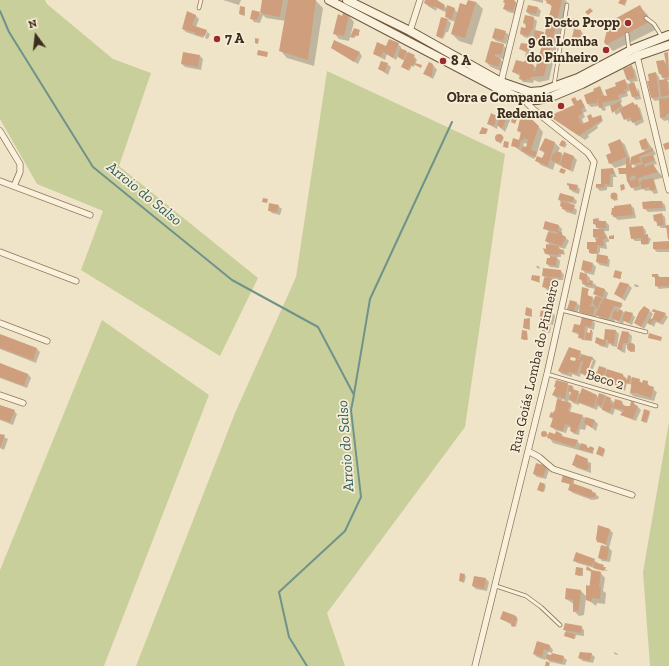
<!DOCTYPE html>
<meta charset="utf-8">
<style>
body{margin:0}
#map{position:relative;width:669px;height:666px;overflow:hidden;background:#f0e4c8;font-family:"Zilla Slab",serif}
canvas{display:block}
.north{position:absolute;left:16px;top:16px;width:40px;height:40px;-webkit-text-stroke:3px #f7eed8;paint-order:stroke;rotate:345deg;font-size:11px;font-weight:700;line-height:16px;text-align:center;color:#3d2e20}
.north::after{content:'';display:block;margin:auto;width:14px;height:18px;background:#3d2e20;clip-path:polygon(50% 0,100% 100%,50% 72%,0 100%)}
</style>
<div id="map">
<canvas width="669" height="666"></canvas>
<div class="north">N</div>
</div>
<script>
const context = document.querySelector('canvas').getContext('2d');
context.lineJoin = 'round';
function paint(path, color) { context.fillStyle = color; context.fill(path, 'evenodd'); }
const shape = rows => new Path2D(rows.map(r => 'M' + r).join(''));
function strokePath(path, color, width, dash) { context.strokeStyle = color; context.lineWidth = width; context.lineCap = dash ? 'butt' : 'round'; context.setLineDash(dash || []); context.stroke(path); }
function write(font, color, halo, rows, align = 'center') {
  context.font = font + ' "Zilla Slab",serif'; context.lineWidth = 3.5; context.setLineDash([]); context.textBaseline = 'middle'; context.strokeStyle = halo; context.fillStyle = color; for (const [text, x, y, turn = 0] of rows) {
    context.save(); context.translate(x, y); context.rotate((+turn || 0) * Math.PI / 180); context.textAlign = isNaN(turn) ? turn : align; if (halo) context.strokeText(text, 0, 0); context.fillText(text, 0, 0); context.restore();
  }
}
const green = shape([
 [0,0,45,0,47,4,113,59,151,73,119,166,258,278,220,356,81,270,103,211,37,184,0,119],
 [327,71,505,154,465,427,327,613,345,666,136,666,235,413,296,277],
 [102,320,209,395,104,666,0,666,0,570],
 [669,422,669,666,650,666,643,572]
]);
const shadow = shape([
 [223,0,241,0,239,5],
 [264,0,315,0,323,8,314,66,287,58,280,50,286,21,266,18,263,15,260,23,254,22,251,18,259,13,261,14],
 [426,0,435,0,447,8,454,9,458,13,476,2,483,9,472,45,459,41,452,34,456,22,449,20,446,16,447,13,437,8,436,11,428,6,425,3],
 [509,0,514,0,519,6,517,14,508,12,504,9],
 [531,0,543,0,543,3],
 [548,0,565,0,567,2,549,80,539,82,534,80,533,83,523,82,520,78,520,76,513,72,528,62,537,68,538,64,533,62,533,60,528,58,527,53,520,49,528,45,531,48,530,54,539,58,543,43,538,43,534,40,535,36,532,36,531,39,524,37,521,34,533,18,537,21,535,31,545,35,552,7,548,3],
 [621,0,627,0,625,6,619,3],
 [537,7,541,11,539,17,530,15,527,12],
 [640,7,647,14,655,30,613,51,606,44],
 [245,8,245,16,241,15,240,14],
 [195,15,199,19,196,27,207,31,203,38,186,32,183,29],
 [349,16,354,22,349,41,339,39,334,33],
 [448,20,451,23,448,32,446,32,443,39,438,37,437,36],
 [575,20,575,30,581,31,584,35,583,45,575,44,572,41,575,29,571,27],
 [359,31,359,36,356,35,355,38,351,36],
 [207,32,210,34,208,39,205,38],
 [505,32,509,35,506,44,496,41,493,38],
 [398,44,401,47,401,49,414,56,417,60,415,64,423,68,415,64,414,67,412,66,409,71,402,67,405,61,398,56,396,60,387,54,385,60,374,54,387,47],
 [503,45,508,50,506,60,499,58,506,65,503,72,491,67,486,62],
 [332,48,359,52,362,56,358,64],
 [668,53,669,80,667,80,669,82,669,124,668,120,664,121,661,118,660,100,655,101,652,98,656,73,659,77,660,81,665,80,660,74,664,61,667,64,665,54],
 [667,105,668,114,663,106],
 [200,56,203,59,201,70,185,67,182,64],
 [387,64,391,67,388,75,379,69],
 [433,65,437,70,433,79,424,74],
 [632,67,635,70,638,81,632,82,636,92,638,91,637,88,639,90,641,99,636,100,633,97,631,90,627,92,628,96,621,98,622,102,620,103,624,108,636,105,640,108,644,122,636,126,632,120,628,122,621,112,616,115,611,105,605,107,606,110,603,111,599,106,591,107,588,104,600,87,605,97,625,81,629,85,632,84,627,79],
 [575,99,578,102,581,101,587,111,583,113,585,117,582,119,584,124,591,121,591,115,594,119,601,116,603,121,597,126,598,128,588,135,589,137,585,140,556,120,575,106],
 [492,114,500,120,507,115,511,118,505,132,498,125,497,129,488,124],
 [531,118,543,132,536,157,542,159,545,154,541,150,555,143,560,148,558,152,564,156,565,154,574,157,577,160,573,172,555,163,553,170,541,165,536,160,537,158,535,157,534,159,528,156,512,145,519,141,522,134,518,131],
 [524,143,528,144,526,148,523,147],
 [499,135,504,137,501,144,496,140],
 [646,139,656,154,653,156,657,164,652,165,662,176,662,178,654,180,658,193,654,194,651,190,646,191,643,189,635,191,632,187,627,174,620,173,627,169,627,164,615,168,610,163,612,153,620,140,625,145,631,161,632,157,645,152,640,141],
 [631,162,636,167,632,169],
 [565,143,567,144,565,148,560,145],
 [609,169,614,171,617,177,613,177,613,187,607,187,607,190,600,191,597,188,602,185],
 [577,186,580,189,579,194,573,192,570,189],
 [611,194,616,194,618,200,614,201],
 [574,198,577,201,576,204,568,203,577,210,576,215,566,212,559,199],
 [662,202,665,205,666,211,648,212,644,208],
 [630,205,634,208,636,218,618,220,612,215,615,209],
 [278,206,282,209,280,215,272,213,269,210],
 [662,214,665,217,666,226,669,226,669,238,667,228,661,228,655,221],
 [594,219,606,222,609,225,609,231,604,231,609,240,609,242,606,242,607,249,600,248,600,252,598,254,591,254,588,249,597,243,594,237,600,230,594,224],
 [559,226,562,229,561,233,569,241,565,249,558,247,565,253,564,255,561,254,561,257,556,257,560,261,559,268,550,267,547,264,551,257,546,253,546,250,551,246,546,241,549,232,545,228],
 [643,227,646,231,646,235,651,239,649,244,643,245,642,241,635,241,632,238],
 [669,243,669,252,657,252,654,249],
 [607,257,610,260,609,267,600,265,597,262],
 [593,264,596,267,594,275,585,273,582,269],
 [536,266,539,266,540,269,537,268],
 [561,271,564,275,563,280,556,280,554,291,547,290,544,287,545,278,543,275],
 [621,273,621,279,614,277],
 [587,275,590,278,590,281,596,285,596,288,605,290,608,293,606,300,623,305,618,311,632,314,635,317,632,325,624,321,623,324,615,320,613,324,601,320,597,315,596,318,584,315,580,312,588,290,588,296,595,300,597,296,594,294,596,289,586,287,580,279],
 [658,275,661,278,669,279,669,288,659,289,656,285,656,279,653,276],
 [539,277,540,283,532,280],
 [620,283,629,285,632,288,625,301,615,294],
 [634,284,638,285,639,287,635,287],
 [577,303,580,306,577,314,571,312,568,309],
 [532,310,532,317,527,316,526,315],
 [650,311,653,314,650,319,653,320,655,313,654,311,665,314,668,317,663,325,656,322,654,327,648,322,644,329,636,323],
 [552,312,555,316,553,325,548,324,551,327,550,333,545,332,545,323,540,320],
 [530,319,530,330,526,329,524,328],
 [592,320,595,323,594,330,588,328,587,333,590,334,591,330,593,332,592,341,582,340,579,335,573,332],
 [527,331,528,340,524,340,522,339],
 [616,331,619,334,617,347,612,346,609,343,608,348,600,346,596,342,607,341,605,339],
 [629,333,632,336,631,344,635,346,635,352,630,352,629,346,626,345,625,353,622,352,618,349],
 [0,335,37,349,40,352,36,363,0,349],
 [569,349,593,358,596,361,592,372,597,373,605,369,623,375,628,380,629,377,639,380,643,384,647,382,650,387,657,392,654,401,633,396,630,392,632,385,627,383,625,391,606,380,606,383,587,377,593,360,591,360,585,376,581,373,580,377,572,374,572,377,562,374,559,371],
 [570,356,577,358,576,362,569,360],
 [0,364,28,374,31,378,27,388,0,378],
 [567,384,574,388,573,391,581,394,597,396,599,398,605,395,615,403,622,401,624,406,629,407,634,403,641,410,636,421,623,416,624,413,615,409,613,415,606,412,598,406,597,410,579,403,579,405,573,403,569,399,568,403,572,405,570,412,595,421,598,424,596,431,587,424,585,430,580,429,579,435,574,434,571,431,571,428,568,427,566,433,555,430,552,427,554,420,550,416,557,408,558,399,553,395,557,388,555,387],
 [569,392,572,393,571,396,569,393],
 [563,399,567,403,560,401],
 [0,406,14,411,17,414,13,425,0,420],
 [649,412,650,413,647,423,643,422,642,420],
 [543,432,549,435,562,435,565,438,577,441,581,445,587,446,588,449,594,448,593,454,553,443,549,437,543,435],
 [0,435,8,439,4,450,0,448],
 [604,449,605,451,603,457,597,454],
 [577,456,591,463,591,473,577,468,573,465],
 [546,467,549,470,546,479,537,477,534,474],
 [564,476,574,480,574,485,592,491,599,497,598,499,592,500,573,493,569,490,571,485,563,482],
 [541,483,546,486,544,492,540,491],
 [599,527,610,530,613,533,609,548,612,551,610,562,602,561,599,557,607,546,598,541],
 [574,560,594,560,608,571,596,568,596,570,608,573,599,571,605,578,603,591,606,593,605,604,597,603,596,606,586,598,584,615,579,616,574,611,574,604,566,599,581,591,587,597,592,572,587,570,599,572,595,568,577,563],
 [583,569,583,576,578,576,576,574],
 [464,575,466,577,464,583,460,581],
 [486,579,489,582,487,591,476,589,473,586],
 [513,616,518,619,516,627,501,619],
 [581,627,584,630,584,636,576,635,575,639,565,636,566,632,565,630],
 [538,642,550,646,553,650,552,653,548,652,547,655,563,657,567,660,565,665,550,662,546,658,545,660,537,657,534,654],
 [614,652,618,654,618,655,614,654],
 [591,654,595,657,593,663,583,661,579,658]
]);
const stream = shape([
 [0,11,9,32,93,167,232,280,318,327,354,395,351,410,361,497,345,531,279,592,289,637,307,666],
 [354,394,370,299,452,122]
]);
const building = shape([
 [262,0,283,0,280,17,260,13],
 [288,0,316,0,308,60,279,51],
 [425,0,437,0,445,5,443,10,434,6,433,8,424,3],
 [468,0,476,2,465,38,451,34,460,3,466,5],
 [504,0,513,0,516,2,513,11,503,9,505,3,503,2],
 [544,0,562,0,544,76,531,77,530,80,527,79,526,81,519,79,520,74,512,72,516,60,524,62,525,60,529,61,528,63,534,65,533,71,535,71,538,59,536,63,532,62,534,55,539,56,552,5,546,3,547,1],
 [620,0,626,0,624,5,618,3],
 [447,5,455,8,452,19,445,17],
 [528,5,538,7,536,14,526,12],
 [640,5,649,22,606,45,604,42,609,22],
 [240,6,245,7,244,15,239,14],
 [590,8,593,11,588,15,585,12],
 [252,10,260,12,257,20,250,19],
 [187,11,196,15,192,25,207,30,205,36,195,35,196,33,182,29],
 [343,13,349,16,344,36,333,34,338,14,342,16],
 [525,15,534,17,533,28,528,36,520,34,521,27,525,28,526,27,525,24,523,23],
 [441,17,448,19,442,38,436,36],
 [572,18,576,19,574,28,570,27],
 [354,28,360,30,358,36,355,35,353,38,350,37],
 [495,28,506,31,503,41,492,38],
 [574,29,581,30,580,42,571,41],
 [535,30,544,32,542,41,533,40],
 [255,38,259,39,258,44,255,43],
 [389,39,399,43,393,58,383,52,381,57,373,54,377,42,386,46],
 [334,40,360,52,354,62,331,48],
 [491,41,504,44,501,55,495,54,495,56,501,59,498,67,485,62],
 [521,43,529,44,527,51,519,49],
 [400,48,407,51,403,60,398,57],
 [258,50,268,52,267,57,257,55],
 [183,52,200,55,198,67,181,64],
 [408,52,415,55,413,58,416,60,413,66,411,65,408,70,401,67],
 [668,52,669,77,662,78,661,74,659,74,656,61,664,60,667,69,664,53],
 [526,53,533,54,531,59,525,57],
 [381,61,388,63,385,72,378,69],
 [429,62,433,64,432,77,423,74],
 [415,63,422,65,421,68,415,65],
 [632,65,635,78,627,80,623,69],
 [656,72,659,97,651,98,647,81,649,81,648,74],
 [625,79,628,89,624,89,626,93,618,95,619,99,602,103,603,107,599,108,597,97,597,103,587,104,584,95,594,91,593,89,600,86,603,94,600,95,607,96,605,90,616,86,615,83],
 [667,79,669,95,661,97,659,80],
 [634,82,639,96,632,97,628,84],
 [575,97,577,101,581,99,585,107,581,109,583,114,578,116,582,124,589,121,587,116,591,114,592,118,601,115,602,120,579,136,549,116,574,105,571,99],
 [669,98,669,114,666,114,666,117,660,118,659,99],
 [620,101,621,106,612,113,610,105,613,105],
 [633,102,635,105,637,104,642,119,632,123,630,117,624,120,619,109],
 [503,109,508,114,502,129,497,125],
 [491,113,497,116,494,126,487,124],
 [513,115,518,117,515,124,511,122],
 [521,115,531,117,531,119,539,126,531,150,537,152,535,157,521,151,523,146,526,147,528,140,524,138,523,141,521,140,519,148,511,146,513,138,519,140,521,132,517,131],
 [482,127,488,129,486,134,479,134],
 '495 138a4 4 0 1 1 8 0a4 4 0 1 1-8 0Z',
 [545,138,555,142,548,166,535,161,537,156,542,158,545,152,539,150],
 [646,138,649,148,642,150,639,141],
 [620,139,627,157,609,164,606,155,611,153,608,144],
 [562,140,566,142,563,147,559,145],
 [504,141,509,142,508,148,503,147],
 [669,142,669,149,665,150,663,144],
 [653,148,653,151,639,157,641,162,631,165,632,168,643,164,641,158,653,155,655,160,644,164,645,167,653,164,658,172,638,178,640,186,631,188,627,181,626,174,619,174,618,168,626,168,626,159,629,157,629,164,631,164,631,157],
 [635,175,636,179,630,181,630,177],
 [556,151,562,153,559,164,551,160,553,153,555,154],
 [564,152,574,156,570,170,562,167,562,165,560,164],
 [561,168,566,170,564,174,559,172],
 [613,168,615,174,610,174,610,185,605,184,604,187,596,188,596,184,601,184,601,169],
 [653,178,656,189,650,191,649,187,642,189,640,183,642,180],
 [567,183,578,185,576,191,569,189,569,186,567,185],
 [624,184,625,189,621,191,620,185],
 '610.5 196a3.5 3.5 0 1 1 7 0a3.5 3.5 0 1 1-7 0Z',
 [560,193,574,197,573,202,558,200],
 [263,198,268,199,267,203,262,202],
 [561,201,575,205,573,212,562,209,562,207,560,206],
 [652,201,662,201,663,208,643,209,642,202],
 [269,203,279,205,277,212,268,211],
 [631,204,633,215,613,217,613,215,611,215,612,208,614,208,614,206],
 [662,213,664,225,657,226,657,221,654,221,653,215],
 [599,218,598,221,606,221,606,228,596,228,596,224,593,224,593,219],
 [545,221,559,225,558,231,562,232,562,235,566,237,562,246,545,241,548,232,557,234,557,232,543,229],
 [666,225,669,225,669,239,668,240],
 [643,226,644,235,648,234,648,244,641,244,641,238,631,239,629,227],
 [593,229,604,229,604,235,606,235,606,239,603,239,604,246,597,245,597,253,589,253,589,249,587,249,587,242,596,242,596,239,598,239,598,237,593,237],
 [614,235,614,239,609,239,609,236],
 [669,241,669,249,653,249,653,242],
 [546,244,559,246,558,255,545,254,543,248,546,249],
 [559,249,564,250,563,254,558,253],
 [597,254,608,256,607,264,596,262],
 [550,256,557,257,556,266,546,264,547,258,550,258],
 [583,260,593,263,591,272,581,270],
 [543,268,561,270,561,278,542,276],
 [615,270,622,272,620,279,613,277],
 [580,272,587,274,587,283,589,283,590,280,593,281,592,286,582,284,583,280,579,279],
 [652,274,658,274,658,277,669,277,669,286,661,286,661,287,655,286,655,277,652,277],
 [532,275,540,276,539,282,531,280],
 [549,277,553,279,551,289,542,287,544,278],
 [620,282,629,284,622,298,614,294],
 [596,286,605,289,603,297,593,294],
 [582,287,589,289,587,295,593,297,591,305,588,306,595,307,593,315,579,312],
 [595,296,602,298,597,309,593,303],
 [604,298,622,303,621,307,614,306,608,319,595,315],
 [570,300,577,302,574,311,567,309],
 [644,306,650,310,641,327,634,323,639,312],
 [526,307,532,309,531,316,525,315],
 [541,309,553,311,550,322,539,320],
 [619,309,623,311,619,321,612,318,614,310,618,312],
 [653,309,666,313,660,322,653,320,651,325,647,323,650,318,652,319,655,312,652,312],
 [625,311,633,313,629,323,622,320],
 [582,317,593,319,591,327,585,326,584,339,578,338,579,333,572,332,574,324,580,325],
 [530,318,529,329,523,328,524,319],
 [544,323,550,324,548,332,542,331],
 [605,329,616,330,614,344,608,343,608,340,606,340,605,346,595,343,596,337,604,340],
 [522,330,527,331,527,340,521,339],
 [590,330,592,330,591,340,585,340,586,332,590,333],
 [622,331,629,332,628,343,623,343,622,350,617,349],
 [649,333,662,337,661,341,648,338],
 [0,334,37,348,33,360,0,348],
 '627 347a4 4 0 1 1 8 0a4 4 0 1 1-8 0Z',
 [569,347,581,351,578,360,580,360,579,358,582,355,593,357,586,375,580,373,583,361,581,361,577,374,569,372,568,374,558,371],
 [571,357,576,358,575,361,570,360],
 [0,363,28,374,24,386,0,377],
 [599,366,606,368,603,380,588,376,590,370,597,372],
 [607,369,623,374,623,377,626,378,625,379,627,380,628,375,631,376,629,384,626,383,624,390,615,385,616,383,604,380],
 [632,377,640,379,639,382,642,383,643,380,648,381,647,385,654,387,651,398,636,393,631,393,630,396],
 [556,380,568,383,565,399,560,397,561,396,559,397,552,395,556,387,554,387],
 [569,385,573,386,572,389,579,391,576,402,569,400,571,392,568,391],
 [582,388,597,395,594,407,577,402],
 [599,393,605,395,602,406,596,404],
 [606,396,611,398,610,403,613,404,610,412,602,410],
 [557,399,571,403,568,411,583,415,576,433,570,431,571,426,565,424,563,431,550,427,553,418,549,417,551,412,553,413,555,410],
 [615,399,622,401,621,404,626,406,630,406,631,401,634,402,634,405,638,406,633,419,620,415,624,410,613,408],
 [0,405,15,410,10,422,0,419],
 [644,409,650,411,646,422,641,421],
 [586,417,595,420,592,428,584,423],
 '541 434a3 3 0 1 1 6 0a3 3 0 1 1-6 0Z',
 [556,431,562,434,561,436,578,440,575,447,547,438,549,432,555,434],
 [0,434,5,435,0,448],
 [581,443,587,445,586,447,589,448,590,446,594,448,592,453,579,449],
 [599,446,605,449,602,456,596,454],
 [576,454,588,459,587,464,590,465,587,470,572,465],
 [536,463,547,466,543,477,533,474],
 [563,475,574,479,572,483,592,490,592,492,596,493,595,497,588,497,568,490,570,484,561,482],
 [540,482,545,484,543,492,537,490],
 [598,525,610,529,606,544,597,542,596,539],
 [601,545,609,547,607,560,598,558],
 [576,552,595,559,592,566,573,561],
 [594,562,604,565,603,567,606,567,604,571,593,568],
 [587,566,592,570,601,572,599,587,601,587,600,599,592,598,591,602,586,600,586,585,590,586,591,571,586,570],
 [576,567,583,568,582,575,575,575],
 [460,573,465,574,463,582,459,581],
 [474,576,486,578,484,589,472,586],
 [566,588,581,590,579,610,573,612,573,600,565,599],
 [503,611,514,615,511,623,500,619],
 [514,615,517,617,514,627,511,626],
 [565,623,582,626,581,633,563,630],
 [565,632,575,634,574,639,564,636],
 [537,641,550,645,549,651,544,649,542,657,533,654],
 [580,652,592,653,590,661,578,658],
 [552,653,564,656,562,663,546,659,547,654,551,655],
 [546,661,550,663,549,666,545,666]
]);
const lane = shape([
 [199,8,201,0],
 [646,18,654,24,662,37],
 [627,34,629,50],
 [554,85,567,5],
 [561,310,646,332],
 [547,374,656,406],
 [496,586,526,596,541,607,560,625]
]);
const street = shape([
 [410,31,420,0],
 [637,56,669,190],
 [501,82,521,0],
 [0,131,20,164,20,172,14,186],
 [0,181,90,215],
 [0,252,76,281],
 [0,323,47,341],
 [0,395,23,403],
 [528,451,539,457,553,469,632,495],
 [475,666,547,374,594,162,588,153,534,110,524,100]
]);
const secondary = shape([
 [329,0,499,89,524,100,537,100,551,97,582,84,637,56,669,45],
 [347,0,410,31,501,82,530,92,542,91,578,78,633,49,669,35]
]);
const markers = [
 [628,23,4,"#9e2a2b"],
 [217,39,4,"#9e2a2b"],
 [606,50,4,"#9e2a2b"],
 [443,61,4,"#9e2a2b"],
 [561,106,4,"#9e2a2b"]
];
const poiNames = [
 ["Posto Propp",620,23],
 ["7 A",225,39,"left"],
 ["9 da Lomba",598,42],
 ["do Pinheiro",598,58],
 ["8 A",451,61,"left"],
 ["Obra e Compania",553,98],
 ["Redemac",553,114]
];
const streetNames = [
 ["Rua Goiás Lomba do Pinheiro",535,366,-77],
 ["Beco 2",605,380,17]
];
const waterNames = [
 ["Arroio do Salso",144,194,39],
 ["Arroio do Salso",346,446,-94]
];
paint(green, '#c9cf9b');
paint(shadow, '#0003');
strokePath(stream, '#6f938a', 2);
paint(building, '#cf9f7d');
strokePath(lane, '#8d765c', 4.5);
strokePath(street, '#8d765c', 7);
strokePath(secondary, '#6f573f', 10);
strokePath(lane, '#faf1dc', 3);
strokePath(street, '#faf1dc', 5.5);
strokePath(secondary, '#faf1dc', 8);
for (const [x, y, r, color] of markers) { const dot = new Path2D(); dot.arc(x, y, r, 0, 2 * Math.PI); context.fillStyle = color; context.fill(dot); strokePath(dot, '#f7eed8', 1.5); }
write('bold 14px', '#3d2e20', '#f7eed8', poiNames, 'right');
write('14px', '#3d2e20', '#f7eed8', streetNames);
write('italic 15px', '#2f5d5a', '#f7eed8', waterNames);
</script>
